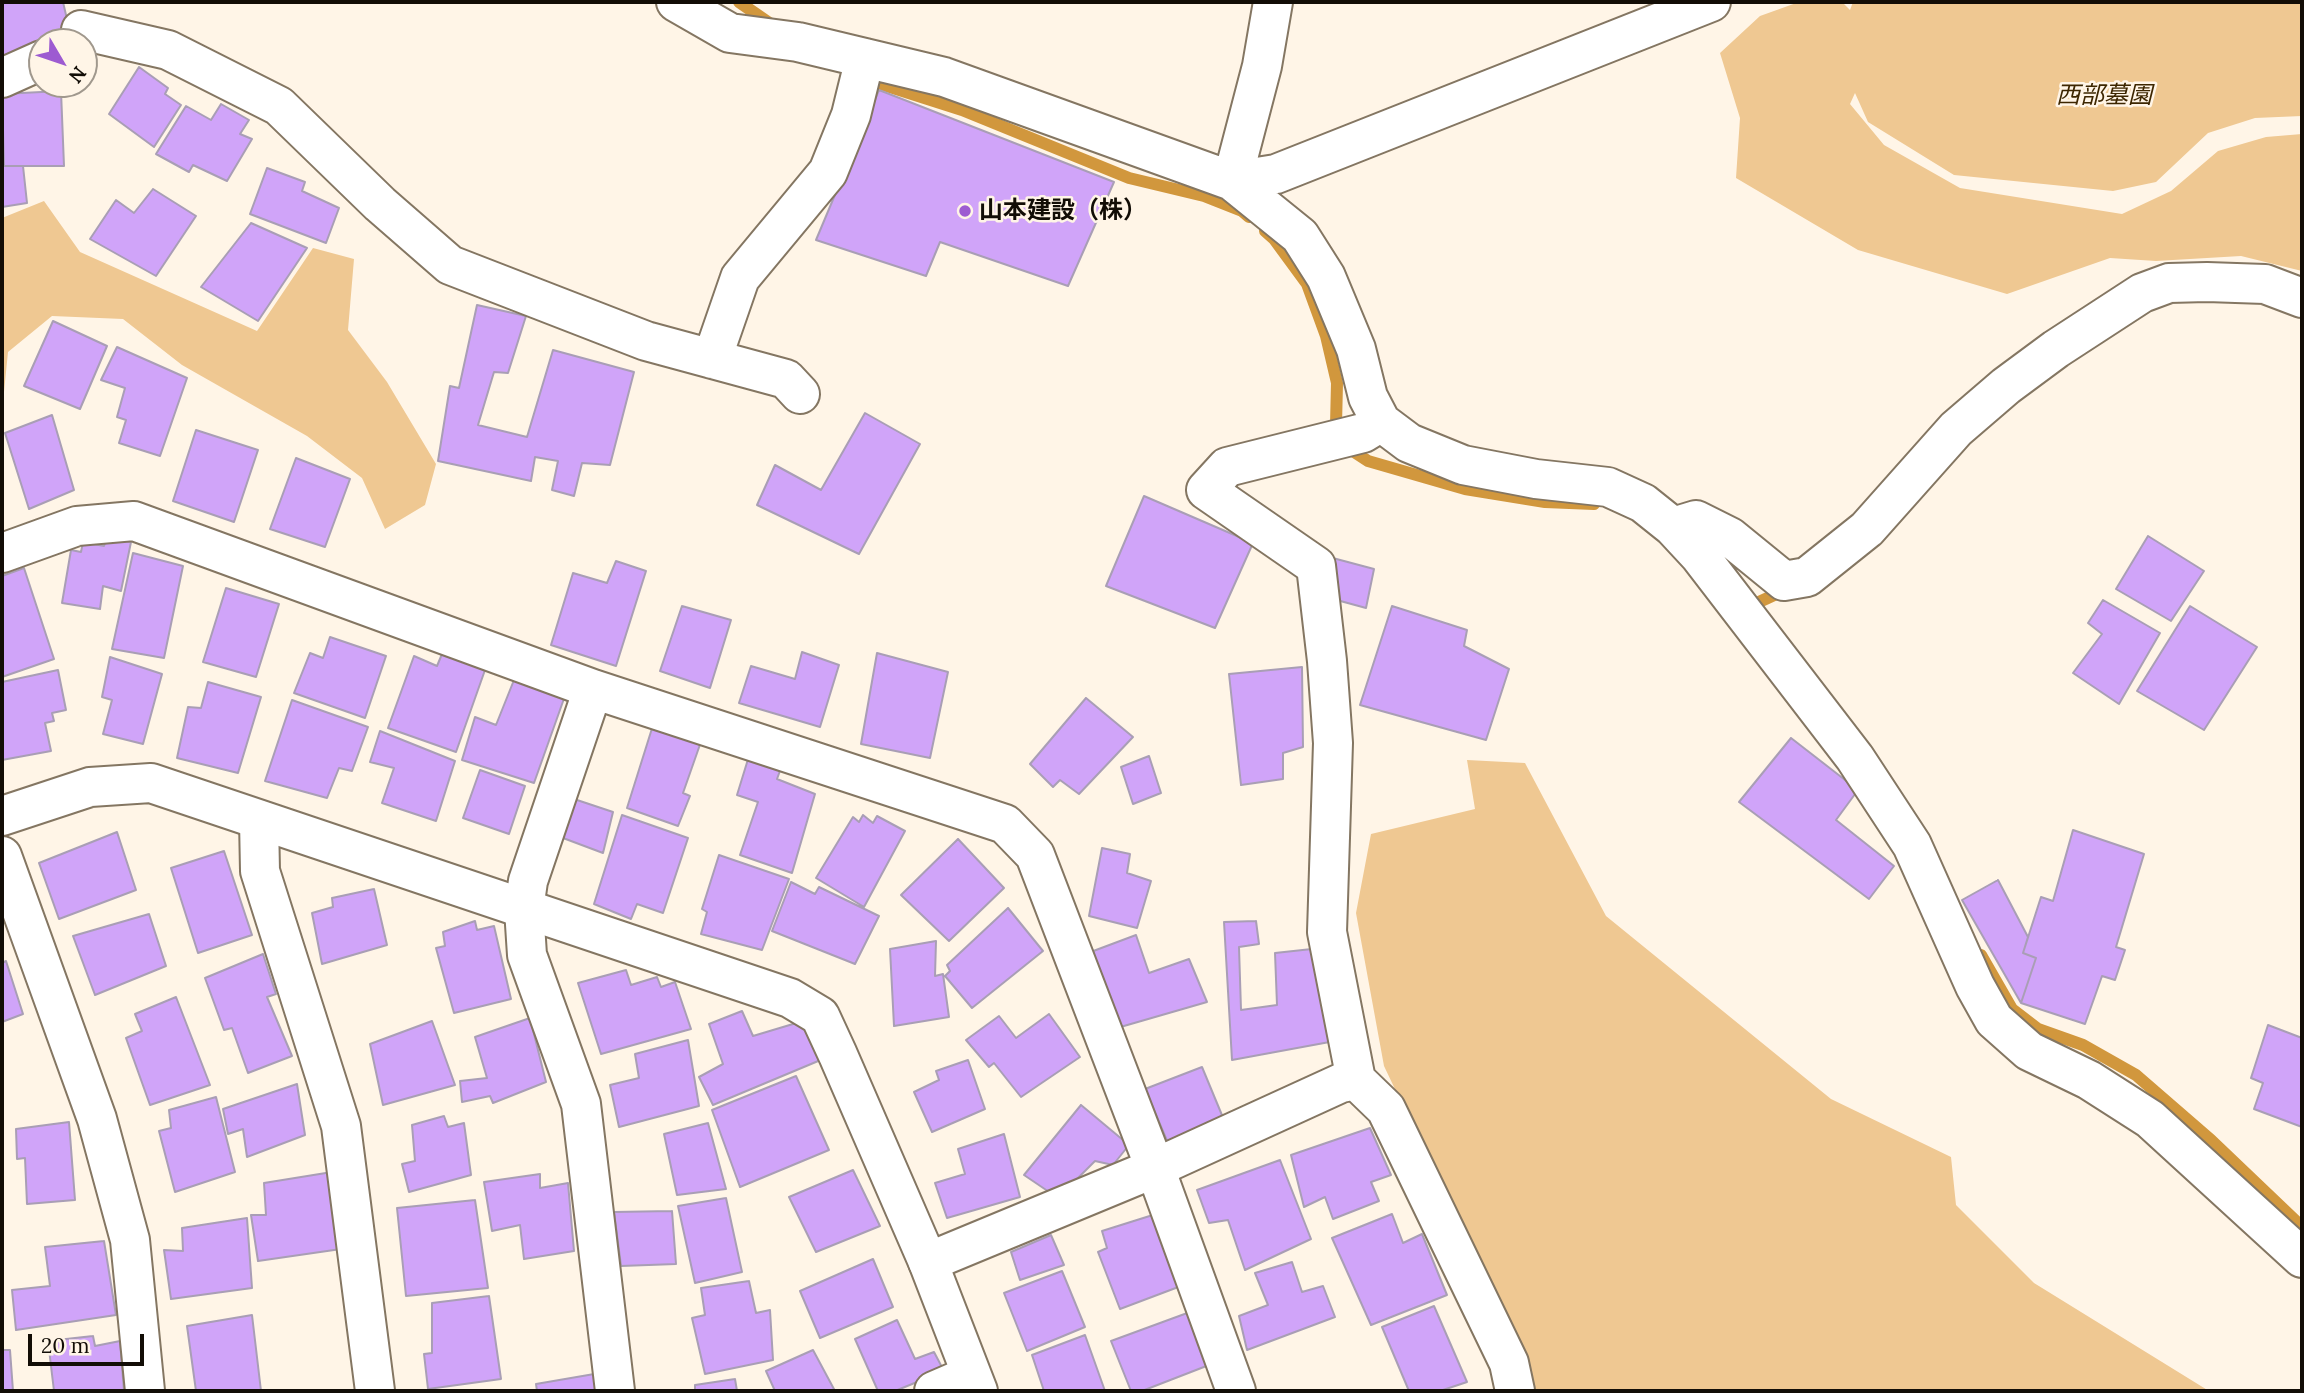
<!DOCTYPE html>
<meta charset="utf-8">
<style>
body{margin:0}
#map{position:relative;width:2304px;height:1393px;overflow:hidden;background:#fff5e7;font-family:Lora,serif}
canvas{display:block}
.frame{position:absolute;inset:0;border:4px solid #120d06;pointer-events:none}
.north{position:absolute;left:28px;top:28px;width:70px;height:70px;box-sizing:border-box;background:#fff5e7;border:2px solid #a0988d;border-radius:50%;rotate:129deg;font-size:19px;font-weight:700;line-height:28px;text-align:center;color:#120d06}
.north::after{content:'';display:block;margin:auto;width:24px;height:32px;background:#9d5bd1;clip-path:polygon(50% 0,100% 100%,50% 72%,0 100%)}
.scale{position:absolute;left:28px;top:1334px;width:116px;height:32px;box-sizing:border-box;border:4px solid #120d06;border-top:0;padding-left:9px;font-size:21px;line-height:24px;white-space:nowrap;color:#120d06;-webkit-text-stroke:5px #fff5e7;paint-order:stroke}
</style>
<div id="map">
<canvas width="2304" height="1393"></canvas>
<div class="frame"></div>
<div class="north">N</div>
<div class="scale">20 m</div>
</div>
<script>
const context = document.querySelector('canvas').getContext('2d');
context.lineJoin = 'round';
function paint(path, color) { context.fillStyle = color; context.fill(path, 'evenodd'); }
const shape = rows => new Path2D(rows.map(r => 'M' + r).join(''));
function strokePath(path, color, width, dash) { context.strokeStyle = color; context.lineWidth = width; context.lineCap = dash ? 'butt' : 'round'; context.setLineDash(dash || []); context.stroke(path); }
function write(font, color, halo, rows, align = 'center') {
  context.font = font + ' Lora,"Noto Sans JP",serif'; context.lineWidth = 5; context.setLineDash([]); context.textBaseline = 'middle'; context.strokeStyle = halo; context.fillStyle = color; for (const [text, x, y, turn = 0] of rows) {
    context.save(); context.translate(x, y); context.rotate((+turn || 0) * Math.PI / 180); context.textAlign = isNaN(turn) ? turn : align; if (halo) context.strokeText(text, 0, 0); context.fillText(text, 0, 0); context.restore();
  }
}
const green = shape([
 [1799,2,1842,2,1850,10,1853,2,2302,2,2302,116,2255,118,2208,133,2156,182,2113,191,1954,175,1868,122,1855,93,1850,104,1884,145,1960,188,2122,214,2171,191,2218,151,2266,137,2302,134,2302,271,2241,256,2156,261,2110,258,2007,294,1858,250,1736,178,1740,118,1720,53,1760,16],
 [44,201,80,252,257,331,313,248,354,259,348,330,387,382,436,464,425,505,385,529,362,478,307,436,182,365,123,319,52,316,8,352,2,412,2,218],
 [1467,760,1525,763,1606,916,1831,1099,1951,1157,1956,1205,2034,1283,2209,1391,1531,1391,1523,1359,1384,1066,1356,913,1371,834,1475,809]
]);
const stream = shape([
 [739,2,775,27],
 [865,79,962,110,1129,178,1204,196,1242,211,1249,217],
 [1265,231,1274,239,1307,284,1326,336,1337,383,1336,425],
 [1345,446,1368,461,1465,489,1545,502,1594,504],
 [1759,602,1785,590],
 [1981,955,2012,1009,2038,1029,2083,1045,2136,1075,2211,1140,2302,1227]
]);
const building = shape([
 [2,2,63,2,69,28,2,57,2,2],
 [139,67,168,88,165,94,181,105,154,147,109,114,139,67],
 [879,90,1114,182,1068,286,940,242,926,276,816,240,879,90],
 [61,91,64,166,4,166,2,94,61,91],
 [221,104,249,120,240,134,252,139,227,181,193,165,189,172,156,154,186,106,211,120,221,104],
 [2,166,23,166,27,203,2,207,2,166],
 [267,168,305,182,302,191,339,208,326,243,250,214,267,168],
 [153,189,196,216,156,276,90,239,116,200,134,213,153,189],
 [251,223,307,248,258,321,201,287,251,223],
 [477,305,526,316,508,373,494,372,478,425,527,437,553,350,634,372,610,465,582,463,574,496,552,490,558,461,535,457,531,481,438,461,450,386,459,388,477,305],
 [53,321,107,346,80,409,24,386,53,321],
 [117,347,187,378,160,456,119,443,126,420,117,417,125,388,101,380,117,347],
 [865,413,920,444,859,554,757,505,775,465,821,490,865,413],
 [52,415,74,490,29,509,5,433,52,415],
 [196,430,258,450,234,522,173,501,196,430],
 [296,458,350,479,325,547,270,529,296,458],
 [1144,496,1253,543,1215,628,1106,586,1144,496],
 [2148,536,2204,571,2171,621,2116,589,2148,536],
 [107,537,131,542,121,591,103,586,100,609,62,603,71,550,81,552,83,542,104,546,107,537],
 [133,553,183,566,164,658,112,649,133,553],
 [1329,557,1374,569,1366,608,1322,596,1329,557],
 [616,561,646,571,616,666,551,645,573,573,607,583,616,561],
 [24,568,54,659,2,677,2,576,24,568],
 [226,588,279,604,256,677,203,662,226,588],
 [2103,600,2160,633,2119,704,2073,673,2102,634,2088,623,2103,600],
 [682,606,731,620,710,688,660,671,682,606],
 [1392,606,1467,630,1464,646,1509,669,1486,740,1360,705,1392,606],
 [2190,606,2257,647,2204,730,2137,691,2190,606],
 [330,637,386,656,365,718,294,693,310,653,323,658,330,637],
 [802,652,839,665,820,727,739,703,751,666,795,679,802,652],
 [877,653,948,672,930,758,861,744,877,653],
 [442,654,485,670,456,752,388,728,414,656,437,666,442,654],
 [110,657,162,674,143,744,103,734,112,700,102,697,110,657],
 [1302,667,1303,747,1283,753,1283,779,1241,785,1229,674,1302,667],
 [58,670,66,710,52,713,54,721,45,723,51,751,2,760,2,682,58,670],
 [516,675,566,693,534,783,462,760,475,717,496,725,516,675],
 [208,682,261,697,238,773,177,758,188,707,201,708,208,682],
 [1086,698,1133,737,1079,794,1060,780,1053,787,1030,764,1086,698],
 [292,700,368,727,352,771,339,768,327,798,265,781,292,700],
 [654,722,703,736,683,793,690,796,678,826,627,808,654,722],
 [380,731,455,761,436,821,382,803,394,768,370,762,380,731],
 [1791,738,1858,790,1836,820,1894,866,1869,899,1739,802,1791,738],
 [749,756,781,768,777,779,815,794,792,873,740,855,758,802,737,795,749,756],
 [1149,756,1161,793,1133,804,1121,767,1149,756],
 [480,770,525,786,509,834,463,818,480,770],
 [574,799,613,812,603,853,563,838,574,799],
 [622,815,688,838,663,913,637,904,631,919,594,904,622,815],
 [863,815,873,823,877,816,905,831,864,907,816,878,853,817,859,822,863,815],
 [2073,830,2144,854,2116,947,2125,950,2115,980,2102,976,2085,1024,2021,1003,2036,958,2023,953,2041,897,2053,901,2073,830],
 [117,832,136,890,59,919,39,863,117,832],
 [958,839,1004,888,949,941,901,895,958,839],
 [1102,848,1130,854,1127,873,1151,881,1137,928,1089,916,1102,848],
 [224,851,252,935,198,953,171,868,224,851],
 [719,855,789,879,762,950,701,934,707,912,702,909,719,855],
 [1998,880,2028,937,2023,953,2036,958,2021,1003,1962,900,1998,880],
 [791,882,815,894,819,887,879,916,855,964,772,931,791,882],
 [374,889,387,945,322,964,312,913,333,907,332,898,374,889],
 [1008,908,1043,951,972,1008,945,976,950,971,947,965,1008,908],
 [149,914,166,966,95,995,73,936,149,914],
 [475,921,477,930,494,926,511,999,454,1013,436,948,445,946,443,932,475,921],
 [1256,921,1259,944,1239,947,1241,1010,1277,1005,1275,953,1321,948,1335,1041,1232,1060,1224,922,1256,921],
 [1136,935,1149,973,1189,959,1207,1002,1117,1028,1088,953,1136,935],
 [936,941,935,976,943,974,949,1017,894,1026,890,949,936,941],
 [263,954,276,994,267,997,292,1056,248,1073,232,1028,224,1030,205,978,263,954],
 [6,961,23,1014,2,1022,2,963,6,961],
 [626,970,631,985,657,977,661,987,675,982,691,1029,601,1054,578,983,626,970],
 [176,997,210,1085,150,1105,126,1038,142,1031,135,1014,176,997],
 [742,1011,753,1036,803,1021,823,1059,713,1105,699,1077,723,1064,709,1024,742,1011],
 [1049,1014,1080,1057,1021,1097,994,1063,989,1067,966,1040,999,1016,1016,1038,1049,1014],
 [530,1018,546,1082,493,1103,490,1096,462,1102,460,1081,487,1078,475,1037,530,1018],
 [432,1021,455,1085,383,1105,370,1044,432,1021],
 [2268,1025,2302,1038,2302,1127,2254,1109,2263,1083,2251,1078,2268,1025],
 [688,1040,699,1106,619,1127,610,1085,639,1078,635,1054,688,1040],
 [968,1060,985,1109,932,1132,914,1092,939,1080,936,1071,968,1060],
 [1202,1067,1224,1120,1168,1143,1145,1089,1202,1067],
 [796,1076,829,1150,740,1187,712,1110,796,1076],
 [297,1084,305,1135,247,1157,243,1129,228,1134,223,1109,297,1084],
 [216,1097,235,1172,175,1192,159,1131,171,1128,169,1110,216,1097],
 [1081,1105,1129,1145,1113,1165,1095,1161,1058,1198,1024,1175,1081,1105],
 [444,1116,448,1127,464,1123,471,1175,409,1192,402,1164,415,1161,412,1125,444,1116],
 [69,1122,75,1200,27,1204,25,1158,17,1159,16,1129,69,1122],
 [708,1123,726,1189,677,1195,664,1134,708,1123],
 [1370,1128,1391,1175,1371,1182,1379,1201,1333,1219,1325,1197,1304,1207,1291,1155,1370,1128],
 [1004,1134,1020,1197,947,1218,935,1183,965,1174,958,1149,1004,1134],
 [1280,1160,1311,1239,1245,1270,1228,1220,1209,1223,1197,1190,1280,1160],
 [853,1170,880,1226,816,1252,789,1197,853,1170],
 [332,1172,341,1249,258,1261,251,1215,266,1215,264,1183,332,1172],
 [540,1174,540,1188,568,1183,574,1251,524,1259,520,1225,492,1231,484,1182,540,1174],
 [726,1198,742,1272,695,1283,678,1206,726,1198],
 [475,1200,488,1288,406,1296,397,1208,475,1200],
 [672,1211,676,1264,621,1266,614,1212,672,1211],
 [1156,1214,1181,1286,1120,1309,1098,1252,1107,1248,1102,1231,1156,1214],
 [1392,1214,1403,1243,1422,1234,1447,1295,1371,1325,1332,1238,1392,1214],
 [247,1218,252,1288,171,1299,164,1250,183,1251,182,1228,247,1218],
 [1051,1235,1064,1265,1020,1280,1011,1252,1051,1235],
 [104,1241,116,1315,16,1330,12,1290,50,1286,45,1247,104,1241],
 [873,1259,893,1307,820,1338,800,1291,873,1259],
 [1292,1262,1302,1292,1323,1286,1335,1317,1247,1350,1239,1316,1268,1305,1255,1273,1292,1262],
 [1062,1271,1085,1327,1027,1351,1004,1293,1062,1271],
 [749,1281,756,1313,770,1310,773,1360,705,1374,692,1318,705,1315,701,1288,749,1281],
 [489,1296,501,1379,428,1389,424,1354,432,1353,432,1303,489,1296],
 [1434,1306,1467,1382,1440,1391,1409,1391,1382,1327,1434,1306],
 [1190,1312,1209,1365,1142,1391,1131,1391,1111,1341,1190,1312],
 [252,1315,261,1391,196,1391,187,1326,252,1315],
 [897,1320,915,1359,934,1352,944,1371,895,1391,878,1391,855,1339,897,1320],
 [1085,1335,1105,1391,1044,1391,1032,1355,1085,1335],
 [93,1336,95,1346,120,1341,124,1391,54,1391,48,1341,93,1336],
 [2,1350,10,1350,13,1391,2,1391,2,1350],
 [813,1350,835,1391,775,1391,766,1371,813,1350],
 [600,1373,602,1391,537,1391,536,1384,600,1373],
 [735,1379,737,1391,695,1391,695,1385,735,1379]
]);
const minor = shape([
 [676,2,730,33,798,42,944,77,1232,181,1300,236,1326,277,1356,349,1368,397,1381,422,1409,443,1463,465,1536,479,1608,487,1643,503,1673,527,1699,555,1855,758,1912,845,1975,986,1994,1020,2029,1051,2089,1080,2150,1119,2302,1258],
 [81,30,168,50,279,106,380,204,450,265,646,341,786,379,800,394],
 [2,78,42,60],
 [1232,181,1276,174,1711,2],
 [1232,181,1262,66,1273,2],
 [712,359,740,278,828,172,851,115,865,58],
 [1381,422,1363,433,1227,467,1206,490,1316,566,1327,661,1333,743,1327,932,1356,1080,1386,1109,1509,1363,1515,1391],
 [1673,527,1696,520,1730,537,1784,581,1807,577,1867,529,1956,429,2006,386,2056,349,2142,293,2169,283,2207,282,2265,284,2302,298],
 [2,553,77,526,134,521,593,689,1005,824,1035,855,1155,1168,1236,1391],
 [593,689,528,881,524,909,527,955,581,1104,615,1391],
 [259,820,260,871,341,1126,375,1391],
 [2,856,97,1119,130,1240,145,1391],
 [928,1262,1155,1168,1341,1083,1356,1080],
 [934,1391,971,1375]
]);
const tertiary = shape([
 [2,816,90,787,151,783,790,998,820,1016,838,1055,928,1262,978,1391]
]);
const markers = [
 [965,211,7,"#9d5bd1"]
];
const parkNames = [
 ["西部墓園",2104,96]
];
const poiNames = [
 ["山本建設（株）",979,211]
];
paint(green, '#efc892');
strokePath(stream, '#d1973d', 12);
paint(building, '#d0a4f9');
strokePath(building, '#a99eb5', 2);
strokePath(minor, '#847662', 42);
strokePath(tertiary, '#847662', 42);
strokePath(minor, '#fff', 38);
strokePath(tertiary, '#fff', 38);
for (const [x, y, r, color] of markers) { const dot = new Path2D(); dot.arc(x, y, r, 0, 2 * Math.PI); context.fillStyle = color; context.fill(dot); strokePath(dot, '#fff5e7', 2.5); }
write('italic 24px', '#3d2600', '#fff5e7', parkNames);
write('bold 24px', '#120d06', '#fff5e7', poiNames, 'left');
</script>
